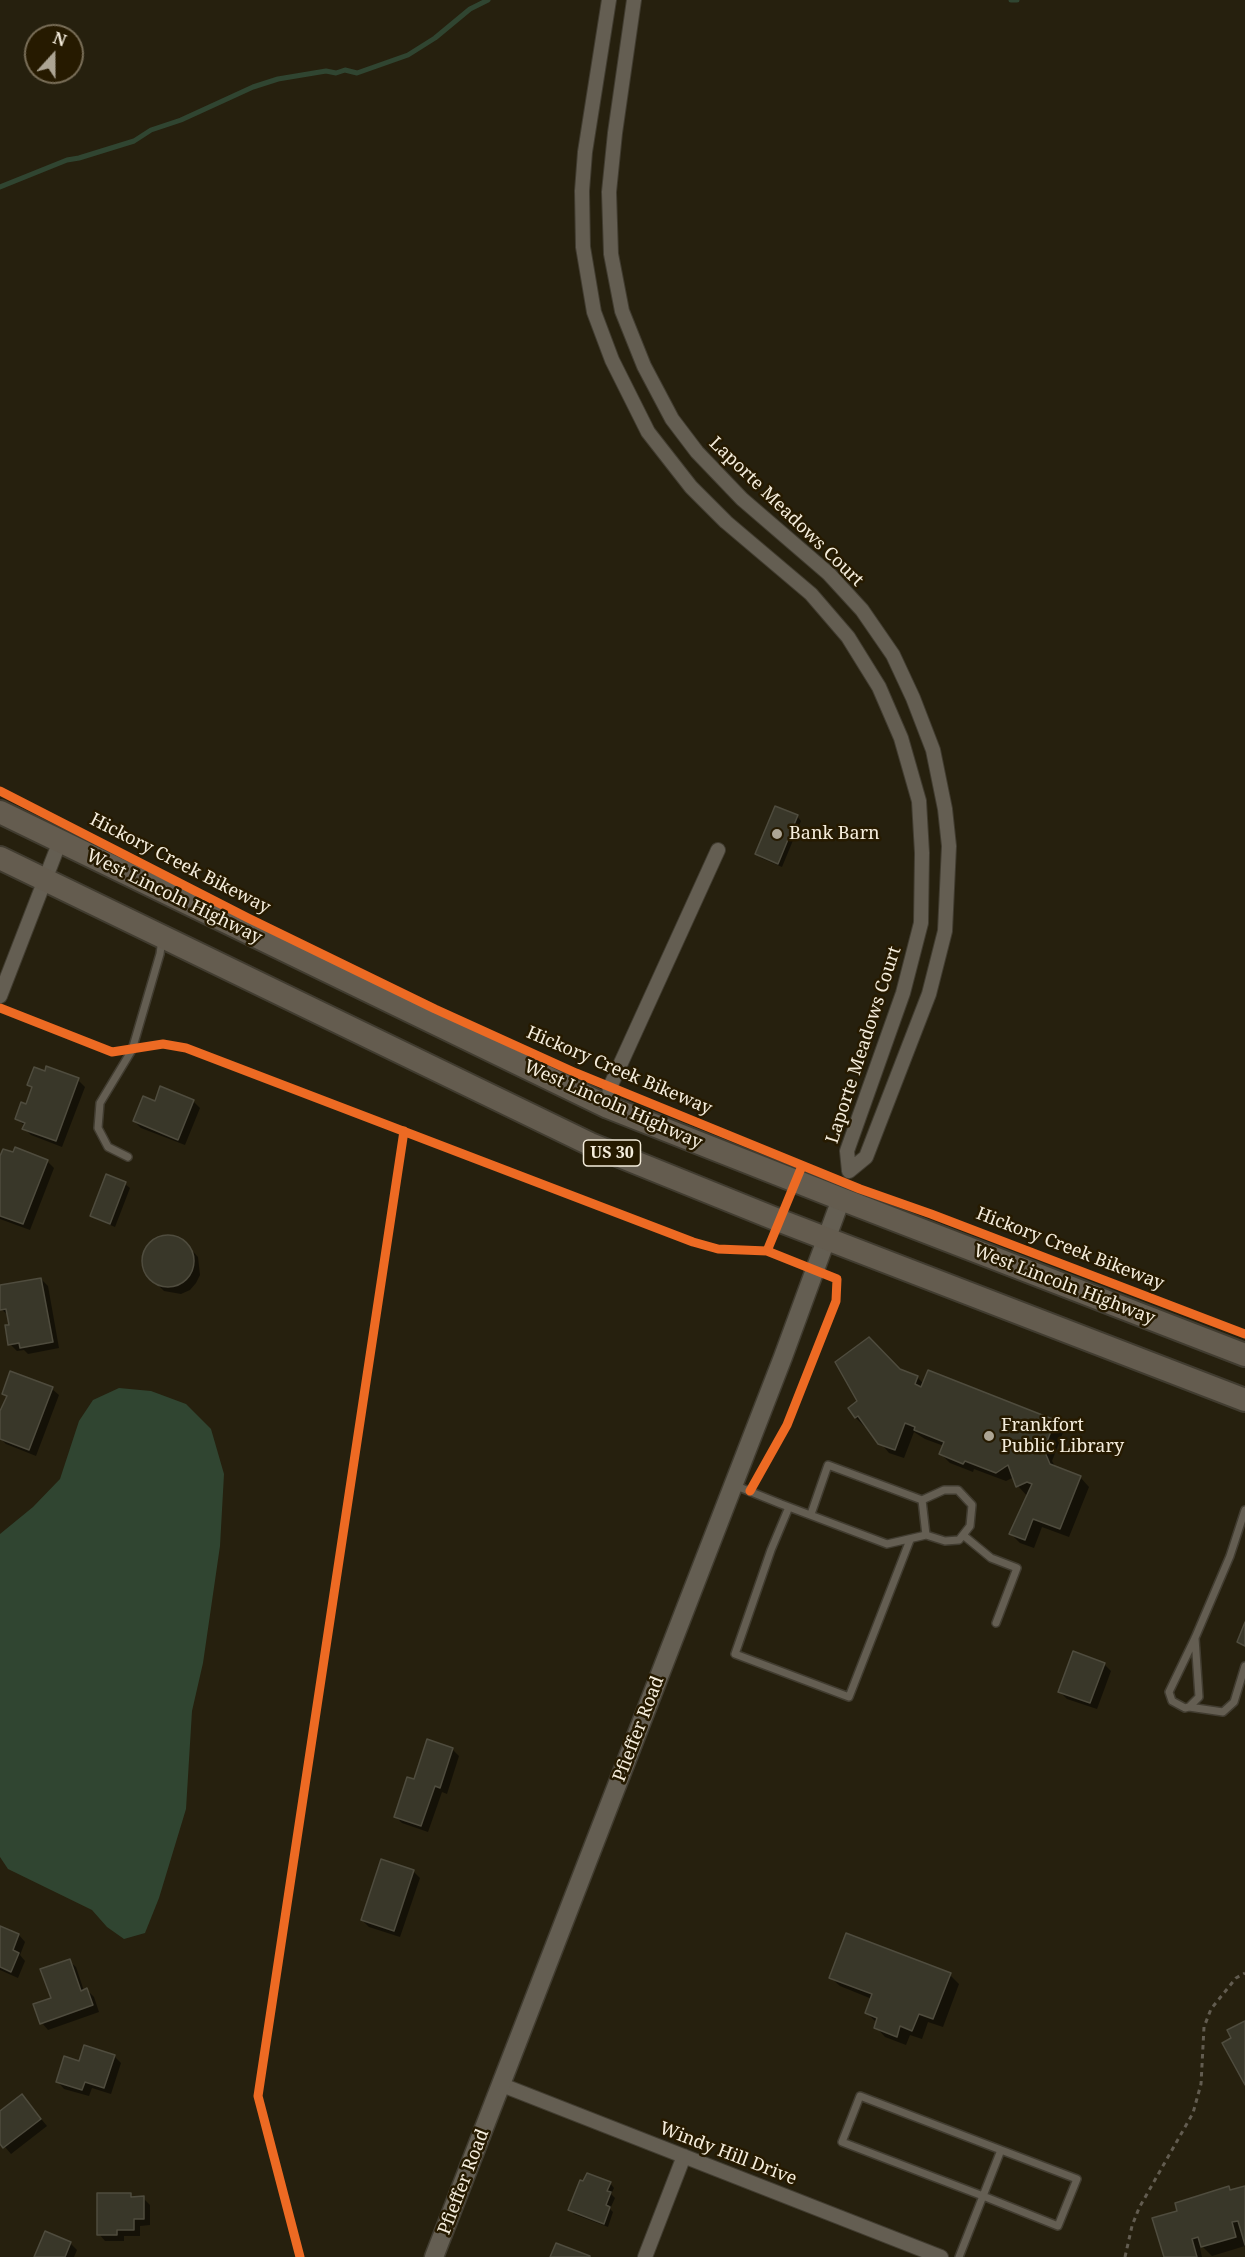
<!DOCTYPE html>
<style>
body{margin:0}
#map{position:relative;width:1245px;height:2257px;overflow:hidden;background:#26200e;font-family:"Noto Serif",serif}
canvas{display:block}
.north{position:absolute;left:24px;top:24px;width:60px;height:60px;box-sizing:border-box;background:#261a00;border:2px solid #796e58;border-radius:50%;rotate:21deg;font-size:16px;font-weight:700;line-height:24px;text-align:center;color:#f5eddc}
.north::after{content:'';display:block;margin:auto;width:21px;height:27px;background:#ada594;clip-path:polygon(50% 0,100% 100%,50% 72%,0 100%)}
</style>
<div id="map">
<canvas width="1245" height="2257"></canvas>
<div class="north">N</div>
</div>
<script>
const context = document.querySelector('canvas').getContext('2d');
context.lineJoin = 'round';
function paint(path, color) { context.fillStyle = color; context.fill(path, 'evenodd'); }
const shape = rows => new Path2D(rows.map(r => 'M' + r).join(''));
function strokePath(path, color, width, dash) { context.strokeStyle = color; context.lineWidth = width; context.lineCap = dash ? 'butt' : 'round'; context.setLineDash(dash || []); context.stroke(path); }
function write(font, color, halo, rows, align = 'center') {
  context.font = font + ' "Noto Serif",serif'; context.lineWidth = 5; context.setLineDash([]); context.textBaseline = 'middle'; context.strokeStyle = halo; context.fillStyle = color; for (const [text, x, y, turn = 0] of rows) {
    context.save(); context.translate(x, y); context.rotate((+turn || 0) * Math.PI / 180); context.textAlign = isNaN(turn) ? turn : align; if (halo) context.strokeText(text, 0, 0); context.fillText(text, 0, 0); context.restore();
  }
}
const water = shape([
 [119,1388,151,1391,186,1404,211,1429,224,1474,220,1546,203,1663,192,1711,186,1809,159,1898,145,1933,124,1939,107,1927,92,1910,8,1869,0,1857,0,1534,33,1507,60,1479,79,1421,93,1400]
]);
const shadow = shape([
 [797,816,801,821,782,867,761,858,757,854],
 [78,1080,85,1087,62,1147,31,1135,24,1128,25,1126,16,1118,27,1106,33,1089,29,1085],
 [193,1101,200,1108,185,1145,141,1128,134,1121,155,1103],
 [0,1161,47,1161,54,1168,30,1230,0,1219],
 [106,1176,125,1184,130,1188,115,1227,96,1219,92,1215],
 [163,1237,173,1237,182,1240,198,1257,200,1275,196,1283,190,1290,181,1294,164,1291,146,1273,143,1258,146,1249,155,1240],
 [41,1279,48,1286,59,1348,28,1354,24,1350,17,1351,10,1344,11,1326,9,1316,1,1309,0,1287],
 [899,1370,917,1377,924,1384,1054,1421,1064,1430,1052,1461,1056,1468,1080,1477,1089,1487,1069,1537,1042,1527,1034,1548,1020,1543,1011,1534,1028,1497,1018,1486,1014,1477,1006,1481,974,1469,973,1472,950,1463,941,1454,944,1446,925,1439,914,1432,904,1458,889,1453,867,1426,865,1427,856,1418,850,1408],
 [52,1389,59,1395,36,1456,6,1444,0,1438,0,1413,8,1397,4,1393],
 [1104,1664,1111,1671,1097,1709,1067,1699,1060,1692],
 [452,1749,459,1756,447,1794,442,1792,428,1832,402,1823,396,1817,415,1781],
 [413,1871,420,1878,400,1937,369,1927,362,1920],
 [0,1928,19,1935,25,1942,20,1955,25,1961,18,1978,0,1970],
 [69,1961,76,1967,84,1991,87,1990,94,1997,99,2012,48,2030,42,2023],
 [950,1975,959,1984,943,2027,928,2022,922,2039,910,2035,906,2045,885,2037,876,2027,876,2022,867,2013,872,1999,840,1986,830,1977],
 [114,2056,121,2063,111,2094,92,2088,89,2096,64,2089,58,2082,80,2063],
 [22,2096,47,2126,11,2154,0,2141,0,2113],
 [610,2183,614,2188,611,2194,615,2198,610,2209,613,2212,608,2227,574,2214,570,2209],
 [1245,2187,1245,2246,1212,2256,1203,2247,1200,2248,1202,2257,1166,2257,1179,2212,1229,2188,1232,2191],
 [131,2195,134,2198,143,2198,150,2205,150,2225,140,2226,140,2236,124,2236,124,2241,105,2241,99,2234],
 [70,2243,77,2250,74,2257,36,2257]
]);
const stream = shape([
 [1011,0,1017,0],
 [0,187,67,160,79,158,134,141,151,130,181,120,253,87,278,79,326,71,336,73,345,70,357,73,408,55,435,38,470,9,488,0]
]);
const building = shape([
 [775,806,798,815,778,864,755,854,775,806],
 [46,1066,79,1078,56,1141,22,1129,25,1123,15,1119,21,1102,26,1104,32,1087,27,1085,34,1067,45,1071,46,1066],
 [160,1086,194,1100,178,1140,133,1121,143,1096,155,1101,160,1086],
 [15,1147,48,1160,23,1224,0,1216,0,1156,3,1149,13,1152,15,1147],
 [106,1174,126,1182,110,1224,90,1216,106,1174],
 '142 1261a26 26 0 1 1 52 0a26 26 0 1 1-52 0Z',
 [41,1278,53,1342,20,1348,19,1343,8,1345,5,1325,9,1325,6,1309,0,1310,0,1285,41,1278],
 [869,1337,900,1369,918,1376,915,1384,921,1387,928,1370,1055,1420,1044,1450,1050,1464,1081,1476,1060,1529,1033,1519,1025,1540,1009,1534,1032,1484,1027,1482,1016,1487,1008,1465,996,1473,965,1461,963,1464,939,1454,944,1442,914,1430,915,1427,905,1423,895,1450,878,1444,858,1416,855,1418,848,1408,857,1401,835,1362,869,1337],
 [10,1371,53,1387,29,1450,0,1439,0,1411,7,1396,2,1394,10,1371],
 [1245,1622,1245,1646,1237,1642,1245,1622],
 [1073,1651,1105,1663,1090,1703,1058,1692,1073,1651],
 [427,1739,453,1748,440,1788,435,1786,421,1826,394,1817,407,1777,414,1779,427,1739],
 [381,1859,414,1870,394,1931,361,1920,381,1859],
 [0,1926,19,1934,13,1950,19,1953,11,1972,0,1967,0,1926],
 [846,1933,951,1973,933,2019,919,2014,912,2031,900,2026,897,2037,874,2028,877,2018,865,2013,872,1994,829,1978,846,1933],
 [70,1959,81,1991,87,1988,93,2005,40,2024,33,2004,51,1998,40,1969,70,1959],
 [1245,2021,1245,2085,1222,2043,1231,2038,1227,2030,1245,2021],
 [84,2045,115,2055,104,2088,85,2082,82,2090,56,2082,64,2056,79,2061,84,2045],
 [22,2094,41,2119,3,2148,0,2144,0,2111,22,2094],
 [587,2173,611,2182,607,2191,611,2192,606,2205,610,2207,604,2224,568,2210,580,2180,583,2181,587,2173],
 [1229,2186,1230,2190,1245,2186,1245,2245,1238,2221,1232,2222,1236,2237,1201,2247,1198,2237,1192,2239,1197,2257,1164,2257,1152,2218,1177,2211,1175,2203,1229,2186],
 [97,2193,131,2193,131,2197,144,2196,144,2219,134,2219,134,2230,117,2230,117,2235,97,2235,97,2193],
 [45,2231,71,2242,65,2257,34,2257,45,2231],
 [556,2243,590,2256,590,2257,550,2257,556,2243]
]);
const path = shape([
 [1125,2257,1132,2226,1139,2208,1193,2113,1201,2084,1204,2027,1211,2009,1236,1978,1245,1973]
]);
const service = shape([
 [128,1157,108,1147,98,1128,100,1103,132,1050,160,954,162,939],
 [734,1485,781,1504,887,1544,926,1535,945,1541,959,1540,970,1526,972,1505,958,1490,944,1490,922,1500,828,1465,811,1514],
 [922,1500,926,1535],
 [789,1507,771,1550,735,1654,849,1697,910,1540],
 [963,1535,991,1558,1017,1568,996,1623],
 [1195,1638,1199,1697,1189,1707,1185,1708,1172,1701,1169,1692,1195,1638,1230,1556,1245,1510],
 [1189,1707,1223,1712,1234,1702,1245,1666],
 [959,2257,983,2196,842,2142,860,2096,1001,2150,1077,2179,1058,2226,983,2196,1001,2150]
]);
const minor = shape([
 [609,0,585,152,582,191,583,247,594,312,612,360,648,432,691,487,726,522,811,594,848,637,879,687,901,738,919,801,922,853,921,923,903,993,847,1151,849,1171,866,1157,929,994,945,931,949,846,945,809,933,750,913,698,893,655,862,610,829,574,742,499,697,452,672,419,644,366,622,311,611,254,609,192,615,133,634,0],
 [0,996,60,841],
 [608,1107,610,1087,718,850],
 [502,2085,941,2257],
 [645,2257,684,2156]
]);
const tertiary = shape([
 [434,2257,783,1357,841,1199]
]);
const primary = shape([
 [0,812,608,1107,841,1199,1245,1355],
 [0,858,590,1144,778,1220,1245,1400]
]);
const cycleway = shape([
 [0,791,248,918,435,1009,576,1073,860,1189,931,1214,1245,1334],
 [0,1008,112,1052,163,1044,186,1048,693,1242,718,1249,767,1251,837,1279,836,1301,787,1425,750,1491],
 [767,1251,802,1166],
 [300,2257,258,2096,404,1131]
]);
const markers = [
 [777,834,6,"#ada594"],
 [989,1436,6,"#ada594"]
];
const shields = [
 [612,1153,57]
];
const shieldNames = [
 ["US 30",612,1153]
];
const streetNames = [
 ["Laporte Meadows Court",786,512,44],
 ["Hickory Creek Bikeway",180,864,27],
 ["West Lincoln Highway",174,897,26],
 ["Laporte Meadows Court",864,1045,-72],
 ["Hickory Creek Bikeway",619,1071,23],
 ["West Lincoln Highway",613,1105,24],
 ["Hickory Creek Bikeway",1070,1249,21],
 ["West Lincoln Highway",1064,1285,21],
 ["Pfieffer Road",639,1729,-69],
 ["Windy Hill Drive",728,2154,21],
 ["Pfieffer Road",464,2182,-69]
];
const poiNames = [
 ["Bank Barn",789,834],
 ["Frankfort",1001,1426],
 ["Public Library",1001,1447]
];
paint(water, '#304531');
paint(shadow, '#0007');
strokePath(stream, '#304531', 5);
paint(building, '#393729');
strokePath(building, '#4f4c3e', 1.5);
strokePath(service, '#413c30', 10);
strokePath(minor, '#413c30', 16);
strokePath(tertiary, '#413c30', 21);
strokePath(primary, '#413c30', 26);
strokePath(path, '#625c50', 3, [4.5, 4.5]);
strokePath(service, '#645e52', 7);
strokePath(minor, '#645e52', 14);
strokePath(tertiary, '#645e52', 18);
strokePath(primary, '#645c4f', 22);
strokePath(cycleway, '#ed6a23', 9);
for (const [x, y, r, color] of markers) { const dot = new Path2D(); dot.arc(x, y, r, 0, 2 * Math.PI); context.fillStyle = color; context.fill(dot); strokePath(dot, '#261a00', 2); }
for (const [x, y, w] of shields) { const box = new Path2D(); box.roundRect(x - w / 2, y - 13, w, 26, 4.5); context.fillStyle = '#261a00'; context.fill(box); strokePath(box, '#f5eddc', 1.5); }
write('bold 16px', '#f5eddc', null, shieldNames);
write('18px', '#f5eddc', '#261a00', streetNames);
write('18px', '#f5eddc', '#261a00', poiNames, 'left');
</script>
